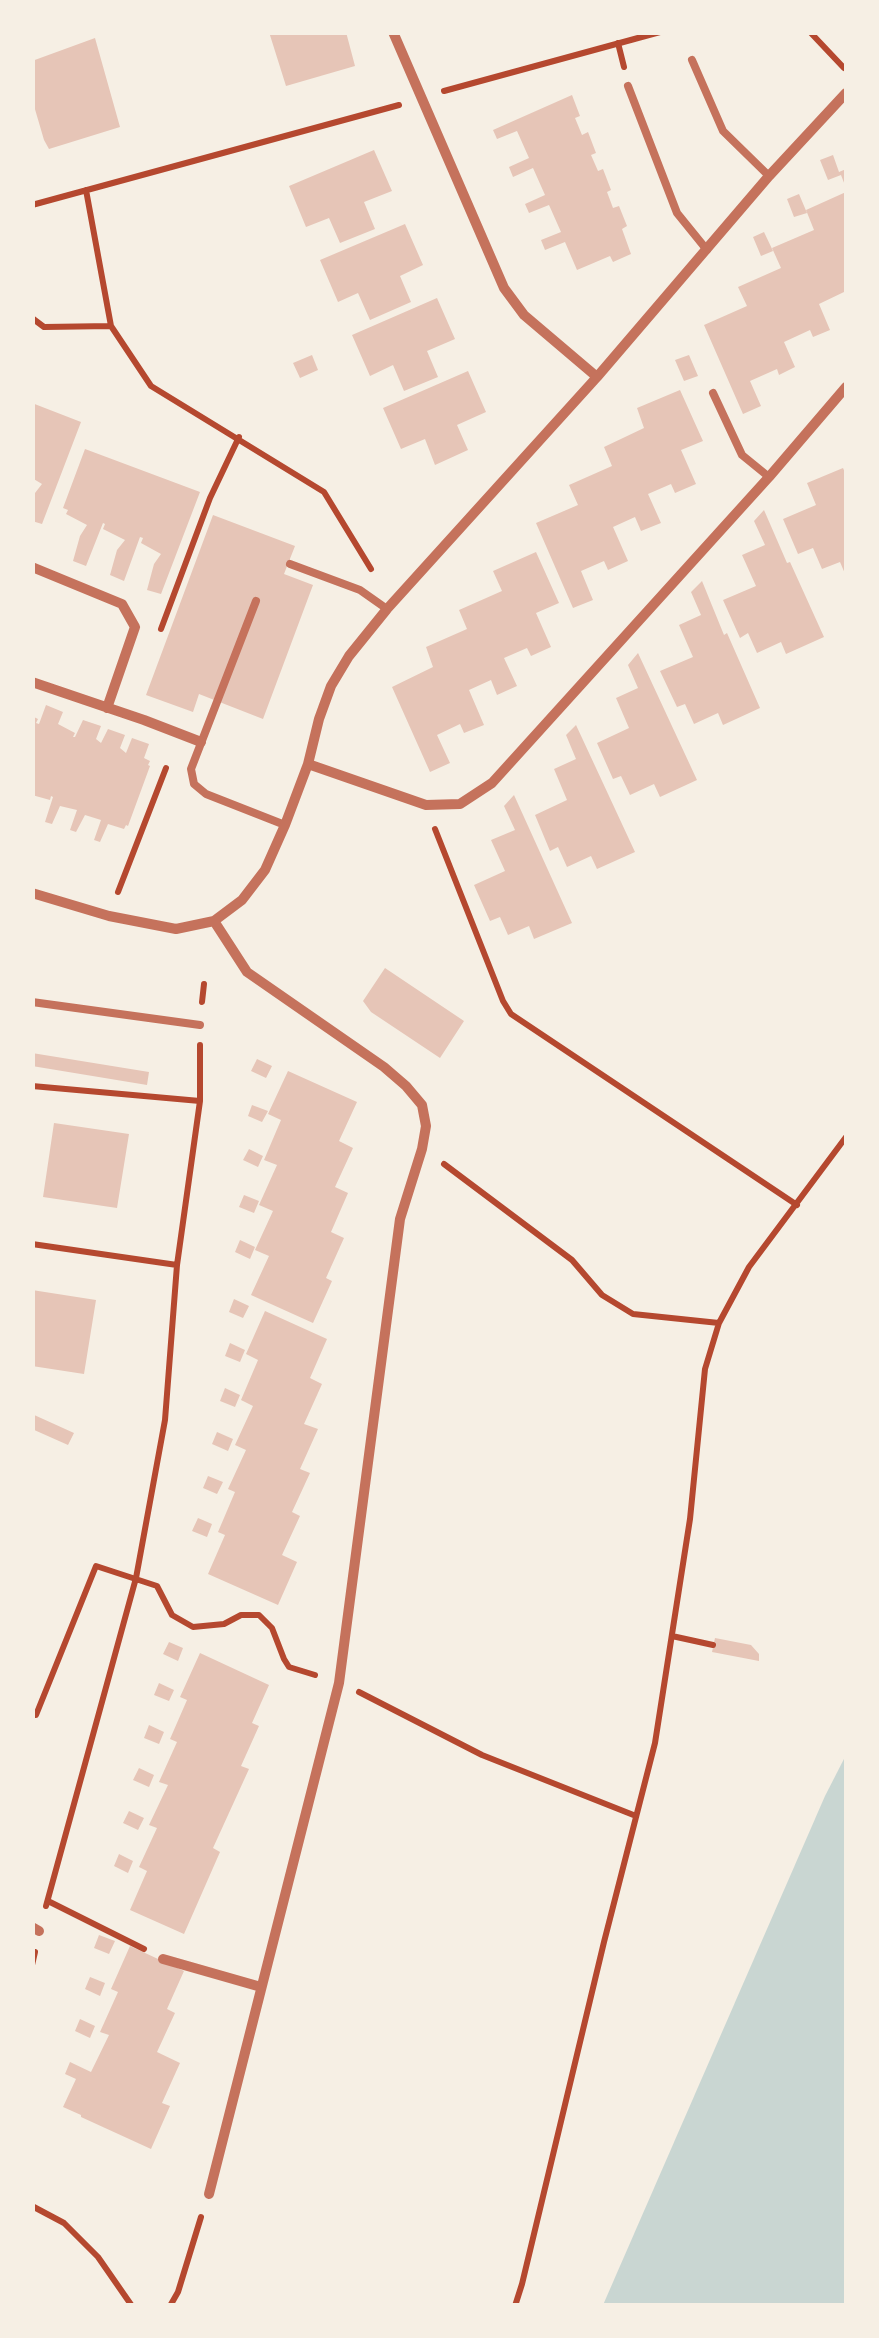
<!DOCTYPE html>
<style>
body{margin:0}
#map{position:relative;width:879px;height:2338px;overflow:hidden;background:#f6efe4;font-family:Georgia,serif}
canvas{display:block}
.frame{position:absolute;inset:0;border:35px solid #f6efe4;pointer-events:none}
</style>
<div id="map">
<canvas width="879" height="2338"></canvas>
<div class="frame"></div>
</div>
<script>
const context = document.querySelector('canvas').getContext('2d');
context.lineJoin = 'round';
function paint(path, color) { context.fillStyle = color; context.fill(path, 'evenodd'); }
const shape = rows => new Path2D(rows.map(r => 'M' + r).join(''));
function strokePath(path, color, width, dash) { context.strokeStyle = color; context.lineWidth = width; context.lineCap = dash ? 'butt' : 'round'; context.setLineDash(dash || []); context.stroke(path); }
const water = shape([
 [846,1755,846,2305,603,2305,825,1796]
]);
const building = shape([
 [269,32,346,32,355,66,286,86],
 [95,38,120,127,49,149,44,140,32,99,32,61],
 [572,95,580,116,575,118,582,135,588,132,596,153,591,155,598,171,603,169,611,190,607,192,613,208,619,206,627,226,622,229,631,254,613,262,610,256,577,270,565,242,545,250,541,240,561,232,549,205,529,213,525,204,545,195,533,168,513,177,509,167,529,158,517,131,497,139,493,130],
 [374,150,392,191,364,202,375,229,340,243,329,218,306,227,289,186],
 [833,155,839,172,846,169,846,188,841,175,828,180,820,160],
 [846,192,846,299,844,292,819,304,830,330,813,337,810,330,784,342,795,367,779,375,777,369,750,381,761,406,743,414,704,325,747,306,738,287,781,268,772,248,814,230,806,210],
 [799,194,807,213,794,217,787,199],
 [405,224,423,265,400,276,411,302,370,320,358,293,338,302,320,260],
 [764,232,773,251,761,256,753,237],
 [437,298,455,339,427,351,438,377,404,391,393,365,370,376,352,335],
 [312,355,318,370,300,378,293,363],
 [689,355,698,376,684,381,675,360],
 [468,371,486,412,457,425,468,450,435,465,425,439,401,449,383,408],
 [680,390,703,441,681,450,696,484,675,493,671,484,648,494,661,523,641,531,635,517,613,527,628,561,608,570,604,561,581,571,593,600,573,608,536,523,578,505,569,485,612,466,604,447,644,428,637,408],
 [32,403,81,422,42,524,32,521,32,503,35,493,42,484,32,478],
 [85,449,200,492,161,594,147,590,154,564,161,554,141,543,143,538,140,537,124,581,110,575,117,550,125,540,103,529,105,524,103,523,86,566,73,561,80,536,87,525,66,514,68,510,63,508],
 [843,468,846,475,846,576,840,562,822,569,813,548,798,554,783,519,816,505,807,483],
 [764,510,787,563,790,562,824,637,786,654,781,642,757,653,748,633,740,638,723,600,756,586,742,555,765,545,754,521],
 [213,515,295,546,284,574,313,585,263,719,199,694,193,712,146,695],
 [536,552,559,603,536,613,551,647,531,656,527,648,504,658,517,686,497,695,491,680,469,690,484,725,464,733,460,724,437,735,450,763,430,772,392,687,433,667,426,647,467,629,459,610,502,591,493,571],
 [702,581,724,635,727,633,760,708,723,725,718,713,694,724,685,704,677,707,660,671,693,657,679,625,701,615,691,592],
 [638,653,697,780,660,797,654,784,630,795,621,776,613,779,597,743,629,728,616,698,638,688,628,665],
 [46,705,63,712,58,724,75,733,73,737,75,737,83,720,101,726,96,739,101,743,108,729,125,735,120,748,126,753,132,738,149,744,144,758,150,761,148,765,150,766,128,826,126,825,124,829,108,824,100,842,94,840,101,820,85,815,76,832,70,830,77,810,60,806,52,824,45,822,53,797,51,796,50,800,32,795,32,716,38,719,36,723,39,724],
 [576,725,635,852,597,869,591,856,567,867,558,847,550,851,535,815,567,800,554,769,576,759,566,735],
 [514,795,572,923,534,939,529,926,508,935,500,917,490,921,474,885,505,871,491,840,515,830,504,806],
 [385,968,464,1021,440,1058,371,1012,363,1001],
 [32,1053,149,1072,147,1085,32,1066],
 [257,1059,272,1066,266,1078,251,1071],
 [288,1071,357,1102,339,1141,353,1148,335,1187,348,1193,331,1232,344,1238,326,1278,332,1281,313,1323,251,1295,269,1256,255,1250,273,1211,259,1205,277,1165,264,1160,281,1120,268,1114],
 [252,1105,268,1111,262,1122,248,1116],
 [54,1123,129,1134,117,1208,43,1197],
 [249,1149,263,1156,258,1167,243,1160],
 [244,1195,259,1201,254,1213,239,1207],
 [240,1240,255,1247,250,1259,235,1252],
 [32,1290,96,1300,84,1374,32,1366],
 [234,1299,249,1306,243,1318,229,1312],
 [265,1311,327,1339,310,1378,322,1384,304,1424,318,1429,300,1469,310,1473,292,1512,300,1516,282,1555,297,1562,278,1605,208,1574,225,1535,218,1532,235,1492,228,1489,246,1450,235,1445,253,1406,241,1400,258,1360,246,1354],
 [230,1343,245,1350,240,1362,225,1356],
 [225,1388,240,1395,235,1407,220,1401],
 [32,1414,74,1433,68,1445,32,1429],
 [217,1432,233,1439,228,1451,212,1444],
 [208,1476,223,1482,217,1494,203,1488],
 [198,1518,212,1524,207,1537,192,1531],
 [715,1638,751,1645,759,1654,759,1661,712,1652],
 [169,1642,183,1648,178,1661,163,1654],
 [200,1653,269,1685,252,1723,259,1726,241,1766,249,1769,213,1848,220,1852,184,1934,130,1910,147,1871,139,1867,157,1828,149,1825,168,1785,159,1782,177,1742,170,1739,187,1700,180,1697],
 [159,1683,174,1690,169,1701,154,1695],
 [149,1725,164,1732,159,1744,144,1738],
 [139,1768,154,1775,149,1787,133,1780],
 [129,1811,144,1818,138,1830,123,1823],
 [119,1854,133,1861,128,1873,114,1866],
 [99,1935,115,1941,109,1954,94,1948],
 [130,1946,184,1971,167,2009,175,2013,157,2052,180,2063,162,2103,170,2106,151,2149,81,2117,81,2115,63,2107,76,2079,65,2074,70,2062,91,2072,109,2035,100,2032,118,1992,111,1989],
 [90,1977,105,1983,100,1996,85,1989],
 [80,2019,95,2026,90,2038,75,2031]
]);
const path = shape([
 [810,32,844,68],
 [618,43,624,67],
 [444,91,660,32],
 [86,190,111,326,151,386,324,492,371,569],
 [32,205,399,105],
 [32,318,44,327,111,326],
 [161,629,210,498,239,437],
 [435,829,503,1001,511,1014,797,1205],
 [118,892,166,768],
 [202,1002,204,984],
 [32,1086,200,1101],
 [444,1164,572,1260,602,1295,633,1314,719,1323],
 [32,1244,177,1265],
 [672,1636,713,1645],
 [359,1692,482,1755,636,1816],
 [32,1715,36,1715,96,1566,157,1586,172,1615,193,1627,224,1624,241,1615,259,1615,272,1628,284,1659,289,1667,315,1675],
 [48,1901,144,1949],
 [46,1906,136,1578,165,1420,177,1265,200,1101,200,1045],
 [32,1965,35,1952],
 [32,2206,64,2223,98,2257,132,2306],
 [170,2306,178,2292,201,2217],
 [515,2306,522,2284,604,1942,655,1743,690,1519,705,1369,719,1323,749,1267,846,1137]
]);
const service = shape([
 [692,60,723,131,769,176],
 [628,86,677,213,707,250],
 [713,393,742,455,769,477],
 [290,564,360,590,387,609],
 [256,601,191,769,194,784,206,794,285,825],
 [32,1002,200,1025]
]);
const minor = shape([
 [393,32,504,288,524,315,597,377],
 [32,567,122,604,135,627,107,708],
 [32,682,144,720,201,742],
 [308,764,319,719,331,686,349,656,387,609,597,377,769,176,846,93],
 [32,893,109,916,176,929,214,921,242,900,265,870,285,825,308,764,426,805,460,804,492,783,769,477,846,387],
 [32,1927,39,1931],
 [163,1959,261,1987],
 [209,2194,339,1683,400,1219,422,1149,426,1126,422,1105,406,1086,384,1067,247,972,214,921]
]);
paint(water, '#c9d6d2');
paint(building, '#e6c5b7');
strokePath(path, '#b5482f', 6);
strokePath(service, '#c5725c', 8);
strokePath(minor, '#c5725c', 10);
</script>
